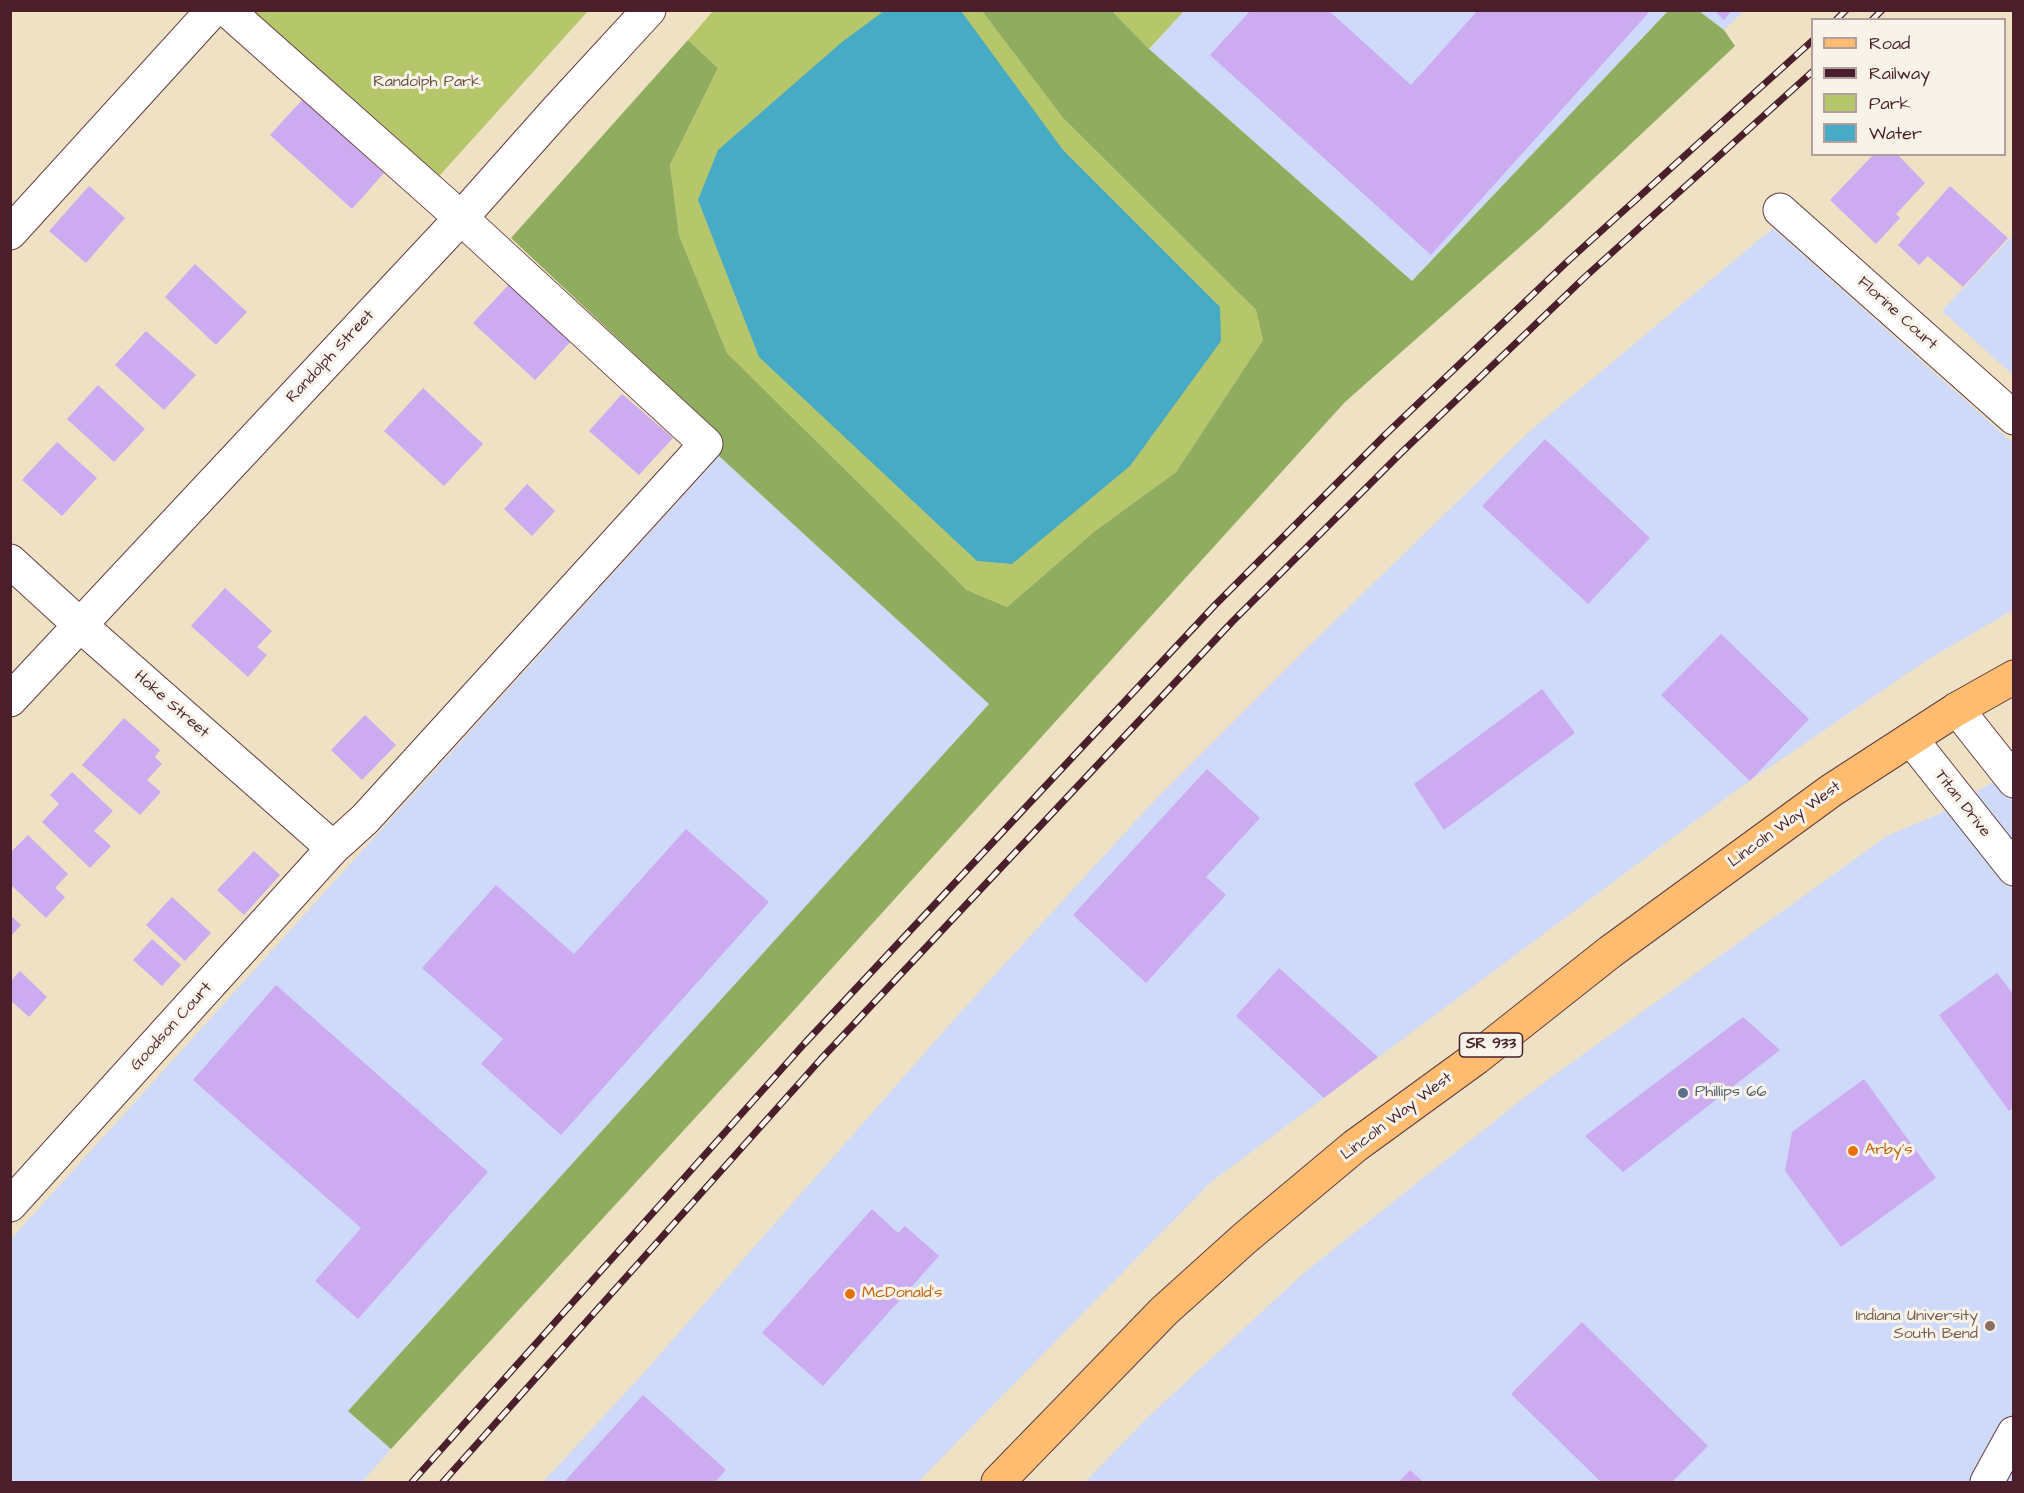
<!DOCTYPE html>
<style>
body{margin:0}
#map{position:relative;width:2024px;height:1493px;overflow:hidden;background:#efe1c3;font-family:"Architects Daughter",sans-serif}
canvas{display:block}
.frame{position:absolute;inset:0;border:12px solid #4a1f2b;pointer-events:none}
.legend{position:absolute;left:1811px;top:18px;width:195px;height:138px;box-sizing:border-box;background:#f7f3e8;border:2px solid #b29e9c;margin:0;padding:8px 10px;list-style:none;font-size:18px;color:#4a1f2b}
.legend li{display:flex;align-items:center;gap:12px;height:30px}
.legend b{width:30px;border:2px solid #b29e9c}
</style>
<div id="map">
<canvas width="2024" height="1493"></canvas>
<div class="frame"></div>
<ul class="legend">
<li><b style="height:8px;background:#febc70"></b>Road</li>
<li><b style="height:8px;background:#4a1f2b"></b>Railway</li>
<li><b style="height:16px;background:#b5c76a"></b>Park</li>
<li><b style="height:16px;background:#47abc6"></b>Water</li>
</ul>
</div>
<script>
const context = document.querySelector('canvas').getContext('2d');
context.lineJoin = 'round';
function paint(path, color) { context.fillStyle = color; context.fill(path, 'evenodd'); }
const shape = rows => new Path2D(rows.map(r => 'M' + r).join(''));
function strokePath(path, color, width, dash) { context.strokeStyle = color; context.lineWidth = width; context.lineCap = dash ? 'butt' : 'round'; context.setLineDash(dash || []); context.stroke(path); }
function write(font, color, halo, rows, align = 'center') {
  context.font = font + ' "Architects Daughter",sans-serif'; context.lineWidth = 6; context.setLineDash([]); context.textBaseline = 'middle'; context.strokeStyle = halo; context.fillStyle = color; for (const [text, x, y, turn = 0] of rows) {
    context.save(); context.translate(x, y); context.rotate((+turn || 0) * Math.PI / 180); context.textAlign = isNaN(turn) ? turn : align; if (halo) context.strokeText(text, 0, 0); context.fillText(text, 0, 0); context.restore();
  }
}
const built = shape([
 [1184,11,1668,11,1412,281,1149,49],
 [1699,11,1744,11,1724,30],
 [1773,228,2013,443,2013,610,1927,660,1738,789,1211,1182,918,1482,543,1482,640,1377,958,1015,1154,801,1308,647,1530,431],
 [2013,235,2013,375,1942,311],
 [719,456,990,704,348,1411,391,1449,362,1482,11,1482,11,1239],
 [2013,770,2013,1482,1085,1482,1148,1417,1305,1272,1539,1086,1887,836,1939,814]
]);
const green = shape([
 [242,11,588,11,432,184],
 [713,11,982,11,1063,118,1256,310,1263,340,1176,472,1095,531,1007,607,967,590,727,353,679,235,670,165,718,68,688,40],
 [1112,11,1184,11,1149,49]
]);
const forest = shape([
 [982,11,1112,11,1149,49,1412,281,1668,11,1699,11,1724,30,1735,46,1539,230,1345,402,785,1020,391,1449,348,1411,989,704,719,456,716,431,511,238,688,40,718,68,670,165,679,235,727,353,967,590,1007,607,1095,531,1176,472,1263,340,1256,310,1063,118]
]);
const water = shape([
 [884,11,961,11,1063,150,1220,307,1221,341,1130,466,1012,564,977,561,759,357,698,200,718,150,842,42]
]);
const building = shape([
 [1251,10,1328,10,1411,85,1478,10,1651,10,1431,255,1210,55],
 [1714,10,1732,10,1724,20],
 [303,99,384,173,352,209,270,135],
 [1874,154,1897,154,1925,183,1896,214,1900,218,1876,244,1830,200],
 [89,186,125,218,86,263,49,231],
 [1950,186,2008,238,1963,287,1928,256,1919,265,1898,245],
 [195,264,247,312,216,345,165,297],
 [513,280,575,337,535,380,473,323],
 [146,331,196,375,164,410,115,365],
 [98,385,145,429,114,462,67,419],
 [423,388,483,444,444,486,384,431],
 [622,394,673,438,639,475,589,431],
 [1545,439,1650,538,1588,604,1482,506],
 [57,442,97,478,62,516,22,480],
 [527,484,555,511,532,536,504,509],
 [225,588,272,631,257,647,267,655,248,677,191,626],
 [1721,634,1809,719,1750,781,1661,695],
 [1542,689,1575,733,1444,830,1414,784],
 [365,715,396,745,362,780,331,750],
 [124,718,160,750,155,757,162,764,147,780,161,792,140,815,82,765],
 [1207,769,1260,818,1206,877,1226,895,1146,983,1073,915],
 [72,772,113,811,94,831,111,846,90,868,42,822,59,804,50,795],
 [686,829,769,902,561,1135,481,1064,503,1039,422,968,496,885,574,954],
 [28,835,68,874,55,888,65,897,46,918,10,884,10,867,13,864,10,861,10,853],
 [254,851,280,875,244,915,217,890],
 [172,897,211,933,185,961,146,925],
 [10,915,21,925,10,937],
 [152,939,181,965,162,986,133,960],
 [1279,968,1378,1057,1324,1098,1236,1016],
 [20,971,47,997,29,1017,10,1000,10,982],
 [1997,973,2014,995,2014,1107,2009,1111,1939,1015],
 [276,985,488,1172,358,1319,315,1281,361,1228,193,1080],
 [1743,1017,1780,1050,1623,1172,1585,1136],
 [1864,1079,1936,1178,1841,1247,1785,1171,1792,1132],
 [872,1209,898,1233,905,1226,939,1256,823,1386,762,1333],
 [1582,1322,1708,1446,1672,1482,1601,1482,1511,1394],
 [643,1395,726,1470,715,1482,564,1482],
 [1410,1470,1423,1482,1399,1482]
]);
const minor = shape([
 [1780,210,2014,418],
 [10,233,213,10],
 [10,561,80,625,333,848],
 [10,700,461,218,557,110,649,10],
 [1957,709,2014,781],
 [1911,739,2014,869],
 [10,1205,333,848,365,819,706,444,461,218,227,10],
 [1987,1482,2014,1433]
]);
const major = shape([
 [998,1482,1164,1311,1245,1238,1355,1146,1476,1058,1610,952,1832,790,1957,709,2014,677]
]);
const rail = shape([
 [1836,20,1846,10],
 [1872,20,1882,10],
 [412,1482,804,1044,1215,605,1386,434,1569,260,1812,41],
 [443,1482,821,1059,1232,622,1402,452,1585,277,1812,72]
]);
const markers = [
 [1683,1093,6,"#5c6f8a"],
 [1853,1151,6,"#e8710a"],
 [850,1294,6,"#e8710a"],
 [1990,1326,6,"#8d6e63"]
];
const shields = [
 [1491,1045,63]
];
const shieldNames = [
 ["SR 933",1491,1045]
];
const parkNames = [
 ["Randolph Park",427,83]
];
const streetNames = [
 ["Florine Court",1897,314,42],
 ["Randolph Street",331,357,-47],
 ["Hoke Street",171,705,41],
 ["Titan Drive",1962,804,52],
 ["Lincoln Way West",1785,825,-36],
 ["Goodson Court",172,1027,-48],
 ["Lincoln Way West",1397,1117,-37]
];
const serviceNames = [
 ["Phillips 66",1695,1093]
];
const foodNames = [
 ["Arby's",1865,1151],
 ["McDonald's",862,1294]
];
const educationNames = [
 ["Indiana University",1978,1317],
 ["South Bend",1978,1335]
];
paint(built, '#cfdafa');
paint(green, '#b5c76a');
paint(forest, '#90ac5e');
paint(water, '#47abc6');
paint(building, '#cdabf1');
strokePath(minor, '#633c42', 35);
strokePath(major, '#633c42', 35);
strokePath(minor, '#fff', 33);
strokePath(major, '#febc70', 33);
strokePath(rail, '#4a1f2b', 7);
strokePath(rail, '#f7f3e8', 4.5, [14]);
for (const [x, y, r, color] of markers) { const dot = new Path2D(); dot.arc(x, y, r, 0, 2 * Math.PI); context.fillStyle = color; context.fill(dot); strokePath(dot, '#f7f3e8', 2); }
for (const [x, y, w] of shields) { const box = new Path2D(); box.roundRect(x - w / 2, y - 12, w, 24, 4.5); context.fillStyle = '#f7f3e8'; context.fill(box); strokePath(box, '#4a1f2b', 1.5); }
write('bold 15px', '#4a1f2b', null, shieldNames);
write('16px', '#6a513e', '#f7f3e8', parkNames);
write('16px', '#4a1f2b', '#f7f3e8', streetNames);
write('16px', '#4e5e75', '#f7f3e8', serviceNames, 'left');
write('16px', '#c56008', '#f7f3e8', foodNames, 'left');
write('16px', '#785e54', '#f7f3e8', educationNames, 'right');
</script>
